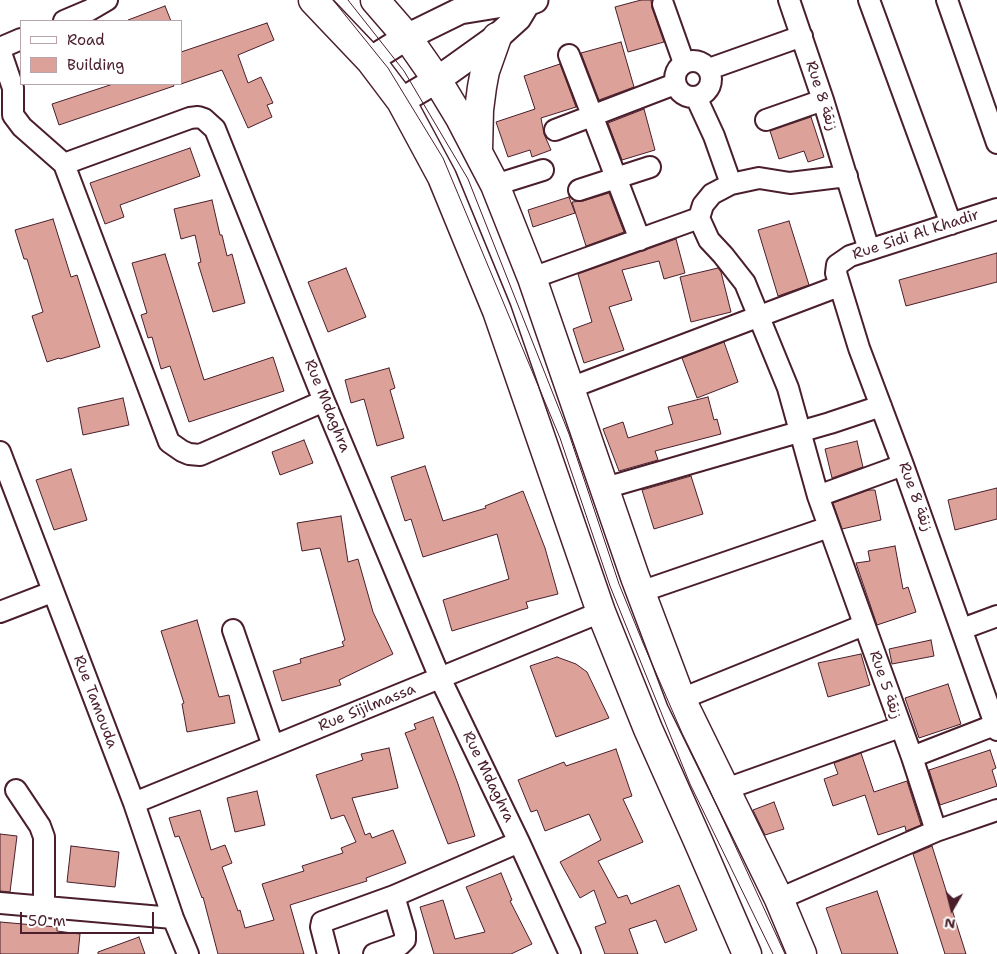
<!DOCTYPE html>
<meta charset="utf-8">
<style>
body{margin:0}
#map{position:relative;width:997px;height:954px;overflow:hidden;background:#fff;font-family:"Shantell Sans",sans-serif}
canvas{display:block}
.legend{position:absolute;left:20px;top:20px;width:162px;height:65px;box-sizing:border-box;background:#fff;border:1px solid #b7a5aa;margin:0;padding:6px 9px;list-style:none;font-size:15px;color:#4a1f2b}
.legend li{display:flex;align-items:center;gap:10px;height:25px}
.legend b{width:25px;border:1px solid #b7a5aa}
.north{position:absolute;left:927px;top:884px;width:50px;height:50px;-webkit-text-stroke:4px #fff;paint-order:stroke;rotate:188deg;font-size:14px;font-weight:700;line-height:20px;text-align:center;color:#4a1f2b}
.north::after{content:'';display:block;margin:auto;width:18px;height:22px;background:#4a1f2b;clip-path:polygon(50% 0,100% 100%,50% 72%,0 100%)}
.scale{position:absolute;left:20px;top:912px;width:134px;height:22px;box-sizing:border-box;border:2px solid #4a1f2b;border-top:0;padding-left:6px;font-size:15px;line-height:18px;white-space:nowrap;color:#4a1f2b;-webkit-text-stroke:4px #fff;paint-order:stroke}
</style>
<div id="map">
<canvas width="997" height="954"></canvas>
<ul class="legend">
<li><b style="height:6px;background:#fff"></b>Road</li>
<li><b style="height:14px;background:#dca29a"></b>Building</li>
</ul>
<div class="north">N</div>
<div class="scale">50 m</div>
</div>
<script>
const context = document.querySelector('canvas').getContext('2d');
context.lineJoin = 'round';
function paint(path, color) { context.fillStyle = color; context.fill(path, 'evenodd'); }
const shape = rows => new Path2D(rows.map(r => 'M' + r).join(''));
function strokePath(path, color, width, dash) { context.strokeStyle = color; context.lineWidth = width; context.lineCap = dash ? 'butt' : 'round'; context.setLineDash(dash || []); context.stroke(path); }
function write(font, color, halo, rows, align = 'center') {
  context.font = font + ' "Shantell Sans","Playpen Sans Arabic",sans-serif'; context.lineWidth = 4; context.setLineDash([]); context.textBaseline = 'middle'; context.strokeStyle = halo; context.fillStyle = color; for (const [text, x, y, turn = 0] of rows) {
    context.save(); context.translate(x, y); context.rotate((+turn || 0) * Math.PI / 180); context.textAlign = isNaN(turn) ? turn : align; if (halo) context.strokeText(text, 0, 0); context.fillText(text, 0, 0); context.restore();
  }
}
const building = shape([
 [641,0,651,0,652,8,664,42,628,52,615,7,641,0],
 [165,6,171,21,129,21,128,20,165,6],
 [267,23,274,40,238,55,248,83,261,77,273,103,267,105,272,117,248,128,222,70,181,84,181,52,267,23],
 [621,42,634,87,599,100,581,53,621,42],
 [560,64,576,107,541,118,544,134,551,150,532,157,530,150,508,157,496,122,535,109,524,76,560,64],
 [113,84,173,84,174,86,59,125,52,104,113,84],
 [644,109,655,150,622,160,608,123,644,109],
 [811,117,824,157,808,162,804,151,779,159,770,131,811,117],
 [190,148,200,176,120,205,124,217,105,224,90,183,190,148],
 [609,193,624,232,586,246,572,202,583,201,609,193],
 [569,197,575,213,533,227,528,210,569,197],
 [212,200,220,235,222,235,227,256,232,254,245,303,213,312,198,263,201,262,195,235,181,239,174,209,212,200],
 [53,219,71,277,77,275,100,347,60,359,59,358,47,362,32,316,43,312,27,259,24,259,15,230,53,219],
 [789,221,809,285,778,296,758,230,789,221],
 [676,239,685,273,664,279,659,261,622,270,632,300,609,307,624,350,584,363,573,329,592,322,578,274,676,239],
 [997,253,997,282,906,306,899,280,997,253],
 [165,254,204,380,273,357,284,391,189,422,170,366,161,369,152,337,148,338,141,315,147,313,132,263,165,254],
 [346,268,366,317,328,332,308,282,346,268],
 [718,268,721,272,731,312,691,322,680,277,718,268],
 [724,342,738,382,697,398,682,358,724,342],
 [389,368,395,388,390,390,404,438,377,446,364,399,351,403,345,380,389,368],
 [708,397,714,420,717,419,721,434,655,451,658,460,619,471,603,429,623,422,628,438,673,424,668,407,708,397],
 [123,398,129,425,83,435,78,408,123,398],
 [304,440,313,463,280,475,272,452,304,440],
 [857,441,863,467,832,478,825,449,857,441],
 [425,466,443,521,486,508,485,506,523,491,545,548,558,594,526,602,528,608,452,631,443,600,509,579,497,534,423,557,411,519,405,521,391,477,425,466],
 [71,469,87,520,54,530,36,480,71,469],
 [691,476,703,514,654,529,642,490,691,476],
 [997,488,997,519,955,530,948,500,997,488],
 [869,490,875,490,881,520,842,529,833,503,869,490],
 [341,516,348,562,358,559,373,612,393,654,339,680,341,685,282,701,273,671,301,663,300,659,344,646,342,642,345,640,320,548,302,551,297,523,341,516],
 [895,546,903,589,908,587,916,612,877,625,856,563,870,561,868,551,895,546],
 [197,620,219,697,229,695,235,723,187,732,182,704,184,703,161,631,197,620],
 [931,640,934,656,892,664,889,649,931,640],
 [861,654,870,685,828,697,818,663,861,654],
 [557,657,576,664,587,672,609,718,556,737,530,666,557,657],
 [948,684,961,724,919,738,905,698,948,684],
 [433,717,458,784,475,836,448,844,405,733,416,729,414,724,433,717],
 [389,748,398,788,352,798,365,835,370,833,372,838,393,830,406,863,366,878,367,881,290,905,304,954,218,954,203,897,202,898,179,836,175,837,169,818,200,810,211,850,225,845,232,863,222,867,238,911,240,910,245,928,274,920,262,884,304,871,302,866,343,853,341,848,356,842,344,815,331,819,316,775,363,760,361,754,389,748],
 [616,749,632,796,623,799,643,842,598,861,618,898,627,895,631,904,679,885,697,930,665,943,656,920,629,929,638,954,605,954,595,927,606,923,594,890,580,898,560,862,601,840,589,814,545,831,537,810,531,812,518,780,564,762,566,766,616,749],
 [990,750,996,768,992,770,997,786,940,805,929,770,990,750],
 [861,753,874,792,907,781,921,825,906,831,905,826,878,835,865,795,833,806,824,779,838,774,834,763,861,753],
 [257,791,265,825,235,832,227,798,257,791],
 [774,802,784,829,765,835,753,810,774,802],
 [0,834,17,836,10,892,0,891,0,834],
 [71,846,119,852,115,887,67,882,71,846],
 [932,846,966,954,945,954,913,854,932,846],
 [501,873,512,900,510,901,532,944,511,954,434,954,420,907,443,900,455,939,485,932,466,887,501,873],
 [877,891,898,954,842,954,826,908,877,891],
 [0,922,57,927,57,931,80,934,78,954,0,954,0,922],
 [139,937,145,954,98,954,98,952,139,937]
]);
const minor = shape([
 [789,0,823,100,869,250],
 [869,0,951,224],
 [947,0,997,143],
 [663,4,684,63],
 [64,21,90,10,107,0],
 [0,48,21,39],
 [0,50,13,88,13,115,22,127,64,164,169,442,182,451,189,454,200,455,324,401],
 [569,55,640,240],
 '675 79a18 18 0 1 1 36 0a18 18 0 1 1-36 0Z',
 [709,69,802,36],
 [696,97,714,136,731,184],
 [766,120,823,100],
 [555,130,675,84],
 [64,164,190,118,198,117,204,119,215,129,324,401,440,678,519,842,570,954],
 [847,176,790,183,759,178,731,184,712,194,703,205,699,218,709,240,723,255,745,283,788,388,818,496,912,757,936,831],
 [495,185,543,170],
 [579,190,650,167],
 [997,209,850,256,837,265,836,273,859,348,903,465,997,730],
 [532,278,699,218],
 [570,388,839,286],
 [0,452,134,803,173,918,188,954],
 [605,488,830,423,881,406],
 [818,496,903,465],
 [640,592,829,527],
 [0,612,52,592],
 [962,629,997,616],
 [233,630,273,746],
 [681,699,864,625],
 [912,757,997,724],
 [726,789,900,727],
 [16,790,40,826,44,837,44,907],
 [134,803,601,612],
 [779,899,936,831,997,810],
 [0,903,173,918],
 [328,954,321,927,322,922,394,896,519,842],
 [374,954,400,945,405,940,405,933,394,896]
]);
const tertiary = shape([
 [370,60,407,37,460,11,509,3,527,3,535,0],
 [401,101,437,80,497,37,518,18,527,3]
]);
const secondary = shape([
 [313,0,370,60,401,101,442,177,497,311,601,612,648,729,698,841,747,954],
 [375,0,407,37,437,80,460,118,495,185,532,278,635,577,681,699,779,899,802,954],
 [478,150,479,110,482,87,485,71,497,37]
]);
const tram = shape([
 [333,0,388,68,443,158,560,438,610,586,690,784,773,954],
 [348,0,404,71,468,179,569,434,619,584,643,643,682,733,704,778,785,954]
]);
const streetNames = [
 ["Rue 8 زنقة",821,96,72],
 ["Rue Sidi Al Khadir",916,235,-18],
 ["Rue Mdaghra",327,406,68],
 ["Rue 8 زنقة",915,497,70],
 ["Rue 5 زنقة",885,685,71],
 ["Rue Tamouda",95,702,69],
 ["Rue Sijilmassa",367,708,-22],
 ["Rue Mdaghra",488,777,64]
];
paint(building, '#dca29a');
strokePath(building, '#4a1f2b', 1);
strokePath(minor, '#4a1f2b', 24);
strokePath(tertiary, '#4a1f2b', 29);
strokePath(secondary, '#4a1f2b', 31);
strokePath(minor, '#fff', 20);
strokePath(tertiary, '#fff', 25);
strokePath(secondary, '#fff', 28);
strokePath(tram, '#4a1f2b', 1);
write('15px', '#4a1f2b', '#fff', streetNames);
</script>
